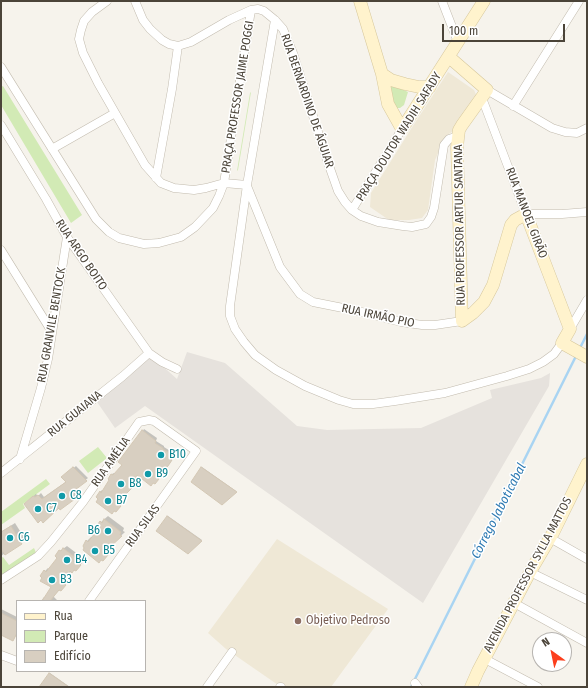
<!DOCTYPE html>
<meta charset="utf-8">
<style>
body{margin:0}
#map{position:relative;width:588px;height:688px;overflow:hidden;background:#f6f3ec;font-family:"Fira Sans Condensed",sans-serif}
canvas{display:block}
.frame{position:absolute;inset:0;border:2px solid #4b4439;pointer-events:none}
.legend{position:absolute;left:16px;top:600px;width:130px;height:72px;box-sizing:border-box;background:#fff;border:1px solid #b7b4b0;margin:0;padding:5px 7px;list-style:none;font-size:12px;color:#4b4439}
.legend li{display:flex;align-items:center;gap:8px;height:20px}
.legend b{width:20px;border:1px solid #b7b4b0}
.north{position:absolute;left:532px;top:632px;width:40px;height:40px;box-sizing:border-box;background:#fff;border:1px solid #b7b4b0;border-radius:50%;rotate:327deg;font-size:11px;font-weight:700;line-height:16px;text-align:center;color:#4b4439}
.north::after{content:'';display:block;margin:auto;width:14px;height:18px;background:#fc3f1d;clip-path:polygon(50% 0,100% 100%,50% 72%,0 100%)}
.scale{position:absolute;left:442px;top:24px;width:123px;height:18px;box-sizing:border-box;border:2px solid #4b4439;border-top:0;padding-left:5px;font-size:12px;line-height:14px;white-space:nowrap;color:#4b4439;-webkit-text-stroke:3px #fff;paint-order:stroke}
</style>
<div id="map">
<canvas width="588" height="688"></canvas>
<div class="frame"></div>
<ul class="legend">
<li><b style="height:5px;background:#fff3cd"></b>Rua</li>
<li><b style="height:11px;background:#d2eab5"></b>Parque</li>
<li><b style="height:11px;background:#d8cfc1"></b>Edifício</li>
</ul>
<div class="north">N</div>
<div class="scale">100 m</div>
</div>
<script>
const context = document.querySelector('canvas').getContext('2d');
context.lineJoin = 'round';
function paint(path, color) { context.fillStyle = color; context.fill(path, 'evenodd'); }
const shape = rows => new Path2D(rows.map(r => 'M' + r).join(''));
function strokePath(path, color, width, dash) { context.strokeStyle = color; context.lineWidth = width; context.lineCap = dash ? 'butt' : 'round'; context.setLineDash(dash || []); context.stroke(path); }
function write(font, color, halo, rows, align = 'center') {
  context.font = font + ' "Fira Sans Condensed",sans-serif'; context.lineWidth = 3; context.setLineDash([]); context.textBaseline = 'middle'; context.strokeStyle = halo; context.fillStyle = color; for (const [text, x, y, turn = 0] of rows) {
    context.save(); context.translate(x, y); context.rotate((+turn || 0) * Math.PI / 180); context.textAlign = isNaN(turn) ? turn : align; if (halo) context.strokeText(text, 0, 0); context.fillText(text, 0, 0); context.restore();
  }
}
const industrial = shape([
 [187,352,225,363,297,426,327,430,421,428,492,398,490,390,541,378,550,373,549,386,423,603,145,406,115,428,95,399,149,354,177,379]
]);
const education = shape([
 [448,72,474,90,478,99,456,129,446,136,435,160,428,210,422,218,409,220,389,220,370,207,371,193,411,129],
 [277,539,388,609,331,687,281,687,226,649,208,633]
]);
const green = shape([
 [389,83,408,92,404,105,400,108,394,108],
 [3,86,82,215,71,223,1,105,1,87],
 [251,92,238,170,237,171,250,93],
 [98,447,107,458,88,473,79,461],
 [46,479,50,484,23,504,25,508,1,525,1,512],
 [34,548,37,555,1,579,1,558,3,557,9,565]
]);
const shadow = shape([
 [144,429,157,438,156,441,164,446,164,447,175,454,172,456,173,458,170,463,158,475,160,477,157,481,137,474,132,483,133,485,120,498,122,500,121,503,122,504,116,511,99,499,100,492,102,490,103,491,111,480,112,474,114,473,116,474,123,465],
 [76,466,88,478,73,490,77,496,75,498,61,508,25,504,36,494,38,496,41,493,44,497,67,481,65,475],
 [202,467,236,491,222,504,192,482],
 [108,516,124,528,123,531,125,532,113,543,110,549,111,551,107,556,84,546,87,541,91,537,92,538,99,529,101,522],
 [168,516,202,540,188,553,157,531],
 [15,523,25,539,1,556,1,532],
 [67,546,83,558,81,560,83,562,76,570,71,571,67,580,68,582,53,596,58,601,41,601,44,597,45,598,52,587,45,571,48,568,49,569,59,558,60,551],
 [1,609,17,617,17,634,13,640,1,634],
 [50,673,70,687,40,687]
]);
const stream = shape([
 [580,348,587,334],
 [411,687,577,354]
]);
const building = shape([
 [142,430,156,441,155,443,163,448,163,449,175,456,171,459,172,460,168,466,157,477,159,479,155,484,153,483,151,486,137,475,131,486,132,488,119,501,121,502,119,505,121,506,116,512,114,511,112,514,96,502,98,499,96,497,100,491,101,493,109,480,108,479,111,474,113,475,122,465,118,462,142,430],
 [73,467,87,481,71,493,75,499,60,510,59,508,43,523,41,520,38,523,24,504,33,496,35,497,38,495,42,499,66,482,61,477,73,467],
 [201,467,237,492,222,505,191,482,201,467],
 [167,516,202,541,188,554,156,531,167,516],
 [104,519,121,532,120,535,122,536,109,548,106,554,108,555,103,561,101,560,99,563,83,550,84,548,83,546,86,540,88,542,98,529,96,527,100,521,102,523,104,519],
 [11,526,22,544,5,555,1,549,1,532,11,526],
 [63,548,80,561,79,563,81,565,76,571,74,570,72,573,70,571,64,584,66,585,61,591,59,590,50,601,42,601,51,587,40,581,42,578,40,576,44,570,46,572,57,558,55,556,59,550,61,551,63,548],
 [1,613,17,621,17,633,13,641,1,635,1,613],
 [49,673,69,687,39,687,49,673]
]);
const street = shape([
 [107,1,92,12,84,21,81,30,79,39,83,53,98,83,145,165,161,183,174,188,194,190,206,188,224,183,247,185],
 [135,1,143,20,150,29,162,40,169,44,178,46,191,42,229,20,251,10,258,9,264,11,275,20,283,29,293,53,326,157,338,191,345,202,352,210,361,216,378,222,403,226,412,227,426,224,431,217,434,208,444,145,449,139,458,136],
 [442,1,458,42],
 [275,20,247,185,230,306,230,316,235,329,244,342,255,355,276,370,305,386,339,400,353,404,373,404,395,401,445,393,507,376,529,369,543,362,554,354,562,343],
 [1,67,96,219,109,232,119,238,144,244,159,243,181,237,195,227,213,208,219,196,224,183,251,10],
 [487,90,552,128,565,132,577,133,587,128],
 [482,98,526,214,562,214,587,212],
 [513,106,579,1],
 [1,125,46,199,67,237,149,353,162,362,177,369],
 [52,149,115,113],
 [156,178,172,89,178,46],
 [247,186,280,267,300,294,313,302,358,311,401,322,422,325,435,325,462,321],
 [352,210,402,129],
 [1,250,52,332],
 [570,329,587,300],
 [20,459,41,388,48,359,67,237],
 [1,473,123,376,149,353],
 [550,538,587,559],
 [530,572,587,600],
 [1,580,38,556,51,542,83,502,139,422,149,420,154,421,196,451,89,601],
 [514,603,587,643],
 [1,655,17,661],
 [485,659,538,687],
 [415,683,418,687],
 [207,687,232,652],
 [280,687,281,687]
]);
const secondary = shape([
 [360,1,382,74,388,104,402,129,484,1],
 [449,57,487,90,462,125,459,130,457,147,462,321],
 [382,74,391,80,405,84,419,87,430,87],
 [462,321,473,313,484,302,493,285,511,225,515,220,526,214,570,329,562,343,587,357],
 [471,687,478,671,530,572,553,533,587,464]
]);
const markers = [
 [161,455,4,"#0f9aa8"],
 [148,474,4,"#0f9aa8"],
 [121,484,4,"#0f9aa8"],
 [62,496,4,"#0f9aa8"],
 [108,501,4,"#0f9aa8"],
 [38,509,4,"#0f9aa8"],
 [108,531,4,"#0f9aa8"],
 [10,538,4,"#0f9aa8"],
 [95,551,4,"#0f9aa8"],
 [67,560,4,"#0f9aa8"],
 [52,580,4,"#0f9aa8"],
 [298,621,4,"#8d6e63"]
];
const streetNames = [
 ["PRAÇA PROFESSOR JAIME POGGI",238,97,-81],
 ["RUA BERNARDINO DE ÁGUIAR",307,101,71],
 ["PRAÇA DOUTOR WADIH SAFADY",399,137,-58],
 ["RUA MANOEL GIRÃO",526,213,69],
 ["RUA PROFESSOR ARTUR SANTANA",460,225,-91],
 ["RUA ARGO BOITO",81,255,56],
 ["RUA IRMÃO PIO",378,316,12],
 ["RUA GRANVILE BENTOCK",52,325,-80],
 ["RUA GUAIANA",75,414,-39],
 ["RUA AMÉLIA",111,462,-55],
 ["RUA SILAS",143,526,-54],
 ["AVENIDA PROFESSOR SYLLA MATTOS",528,575,-62]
];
const cultureNames = [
 ["B10",169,455],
 ["B9",156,474],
 ["B8",129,484],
 ["C8",70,496],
 ["B7",116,501],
 ["C7",46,509],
 ["B6",100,531,"right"],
 ["C6",18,538],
 ["B5",103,551],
 ["B4",75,560],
 ["B3",60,580]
];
const educationNames = [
 ["Objetivo Pedroso",306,621]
];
const waterNames = [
 ["Córrego Jaboticabal",499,511,-63]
];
paint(industrial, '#e6e2dd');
paint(education, '#efe8d6');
paint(green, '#d2eab5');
paint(shadow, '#0003');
strokePath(stream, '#a9d4f2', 2.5);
paint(building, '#d8cfc1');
strokePath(building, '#d3c7b4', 1);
strokePath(street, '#c2bbae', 9);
strokePath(secondary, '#d6c79b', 13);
strokePath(street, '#fff', 8);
strokePath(secondary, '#fff3cd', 12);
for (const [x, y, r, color] of markers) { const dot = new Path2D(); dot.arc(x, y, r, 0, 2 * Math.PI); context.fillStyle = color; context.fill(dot); strokePath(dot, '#fff', 1.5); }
write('12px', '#4b4439', '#fff', streetNames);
write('12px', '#0d838f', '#fff', cultureNames, 'left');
write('12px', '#785e54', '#fff', educationNames, 'left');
write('italic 13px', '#2e7ab2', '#fff', waterNames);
</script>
